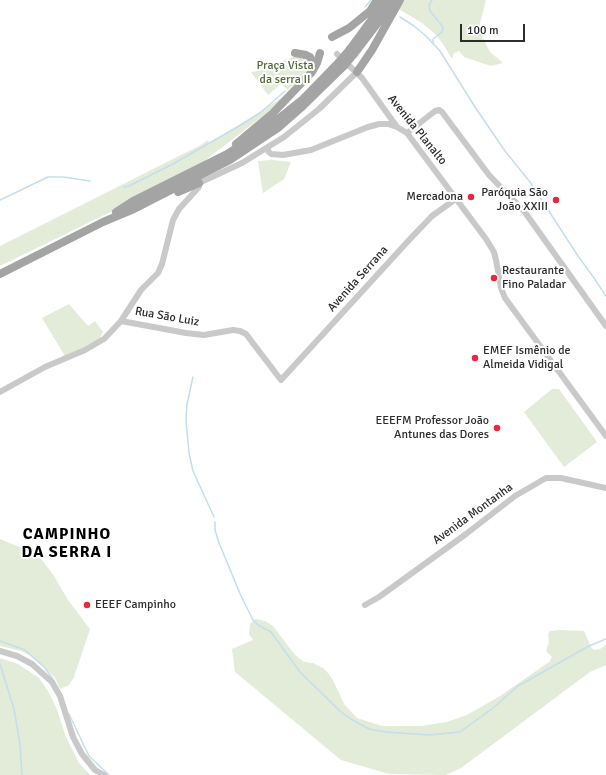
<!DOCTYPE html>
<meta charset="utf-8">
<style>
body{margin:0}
#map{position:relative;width:606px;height:775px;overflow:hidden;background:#fff;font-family:Signika,sans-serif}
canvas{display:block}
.scale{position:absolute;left:460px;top:24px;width:65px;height:18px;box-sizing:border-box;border:2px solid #2c2c2c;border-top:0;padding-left:5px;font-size:12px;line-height:14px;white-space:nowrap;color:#2c2c2c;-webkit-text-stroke:3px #fff;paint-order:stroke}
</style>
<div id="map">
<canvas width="606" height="775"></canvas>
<div class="scale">100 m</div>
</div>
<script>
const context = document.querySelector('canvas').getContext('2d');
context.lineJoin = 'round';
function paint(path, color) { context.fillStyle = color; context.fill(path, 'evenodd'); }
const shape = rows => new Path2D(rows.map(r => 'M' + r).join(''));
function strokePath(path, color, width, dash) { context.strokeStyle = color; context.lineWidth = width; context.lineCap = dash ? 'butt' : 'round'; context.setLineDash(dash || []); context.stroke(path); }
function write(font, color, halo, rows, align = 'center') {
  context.font = font + ' Signika,sans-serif'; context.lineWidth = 4; context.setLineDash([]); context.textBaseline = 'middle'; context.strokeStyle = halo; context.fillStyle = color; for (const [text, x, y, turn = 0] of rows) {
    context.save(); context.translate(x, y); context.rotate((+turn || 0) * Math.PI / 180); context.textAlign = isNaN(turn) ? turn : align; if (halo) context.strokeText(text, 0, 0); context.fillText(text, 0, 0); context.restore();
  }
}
const green = shape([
 [402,0,486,0,480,23,480,32,490,52,503,63,491,66,464,57,459,51,454,53,452,59,443,44,435,34,422,23,397,8],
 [302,56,309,61,310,66,308,73,299,78,288,90,281,84,268,95,251,72,269,69,273,64,294,57],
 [283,97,284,100,186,175,0,266,0,246,199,146,208,140,209,144],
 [272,160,291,162,284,179,263,193,258,161],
 [69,304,88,326,95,321,103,332,100,338,91,344,65,356,42,318],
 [552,389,559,389,597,442,564,467,524,412],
 [0,539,29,551,42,560,54,576,68,600,90,629,74,677,69,685,60,689,55,678,36,659,21,651,0,646],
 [256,619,265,621,273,626,295,655,304,662,313,663,323,668,328,673,333,680,344,704,357,718,382,726,421,726,447,722,467,715,500,696,549,662,552,657,546,651,549,642,548,634,550,631,559,630,584,631,591,647,594,650,600,649,606,645,606,665,590,672,461,768,446,775,389,774,341,760,235,672,232,649,253,640,249,634,250,624],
 [0,658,18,664,39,678,48,691,56,707,66,737,79,763,90,775,0,775]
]);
const stream = shape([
 [432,0,429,5,430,11,443,27,442,32,433,39,433,43],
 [365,7,371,0],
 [400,17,414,26,426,36,440,51,475,107,505,151,530,182,578,256,594,278,606,296],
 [124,187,129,186,173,164,239,126,260,113,285,91],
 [0,200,48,177,63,177,90,181],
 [193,377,187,404,186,420,189,453,193,471,214,517],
 [215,522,215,530,219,543,241,596,253,620,258,625,271,632,300,672,341,712,351,719,369,729,386,732,429,735,460,732,493,708,518,686,589,646,606,639],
 [0,641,25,650,44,667,53,679],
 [0,664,14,709,20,744,22,775],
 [69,714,89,756,109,775]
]);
const tertiary = shape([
 [337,54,362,78,397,127,407,133,486,239,494,252,496,260,501,288,505,298,606,436],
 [407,133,435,111,439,110,442,112,489,175,524,211,606,326],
 [268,147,268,151,271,154,283,155,311,150,368,127,379,124,388,124,397,127],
 [121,321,186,333,204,335,233,330,240,331,246,334,281,380,410,239,432,216,457,198],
 [0,392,45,367,85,350,104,339,121,321,141,290,158,273,162,264,173,220,179,209,199,187,199,183,242,163,284,137,319,109,357,72],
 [365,605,379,597,466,534,515,496,546,478,561,478,606,488],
 [0,651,17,656,32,664,52,682,60,696,73,737,82,754,95,770,104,775]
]);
const primary = shape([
 [332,37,349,28,370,11,377,0],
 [350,49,386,0],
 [295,53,306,55,310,57,312,62,312,70],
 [354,54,380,20,393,0],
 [357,72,372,50,400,0],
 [236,144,273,113,312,72,317,63,320,53],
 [178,192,199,183],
 [116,212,133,201,227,154,250,139,273,123,303,99,339,62],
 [0,274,103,222,134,209,230,160,278,128,303,106,344,66]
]);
const primaryBridge = shape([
 [339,62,350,49],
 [344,66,354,54]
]);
const markers = [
 [471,197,4,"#eb273e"],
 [556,200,4,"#eb273e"],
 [494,278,4,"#eb273e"],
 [475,358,4,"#eb273e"],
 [497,428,4,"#eb273e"],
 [87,605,4,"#eb273e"]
];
const parkNames = [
 ["Praça Vista",285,66],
 ["da serra II",285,80]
];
const streetNames = [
 ["Avenida Planalto",417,130,51],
 ["Avenida Serrana",358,279,-48],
 ["Rua São Luiz",167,317,10],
 ["Avenida Montanha",473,514,-36]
];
const poiNames = [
 ["Paróquia São",548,193],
 ["João XXIII",548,207],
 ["Mercadona",463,197],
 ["Restaurante",502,271,"left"],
 ["Fino Paladar",502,285,"left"],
 ["EMEF Ismênio de",483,351,"left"],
 ["Almeida Vidigal",483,365,"left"],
 ["EEEFM Professor João",489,421],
 ["Antunes das Dores",489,435],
 ["EEEF Campinho",95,605,"left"]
];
const districtNames = [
 ["CAMPINHO",67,535],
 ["DA SERRA I",67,553]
];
paint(green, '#e3ebd9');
strokePath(stream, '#c4deec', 1.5);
strokePath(tertiary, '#c9c9c9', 6);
strokePath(primary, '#a4a4a4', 8);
strokePath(primaryBridge, '#a4a4a4', 8);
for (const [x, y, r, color] of markers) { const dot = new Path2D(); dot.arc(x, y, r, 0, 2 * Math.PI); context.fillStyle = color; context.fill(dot); strokePath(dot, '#fff', 1.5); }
write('12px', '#526939', '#fff', parkNames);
write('12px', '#2c2c2c', '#fff', streetNames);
write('12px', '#2c2c2c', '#fff', poiNames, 'right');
context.letterSpacing = '1px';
write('bold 16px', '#000', '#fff', districtNames);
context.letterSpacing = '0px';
</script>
